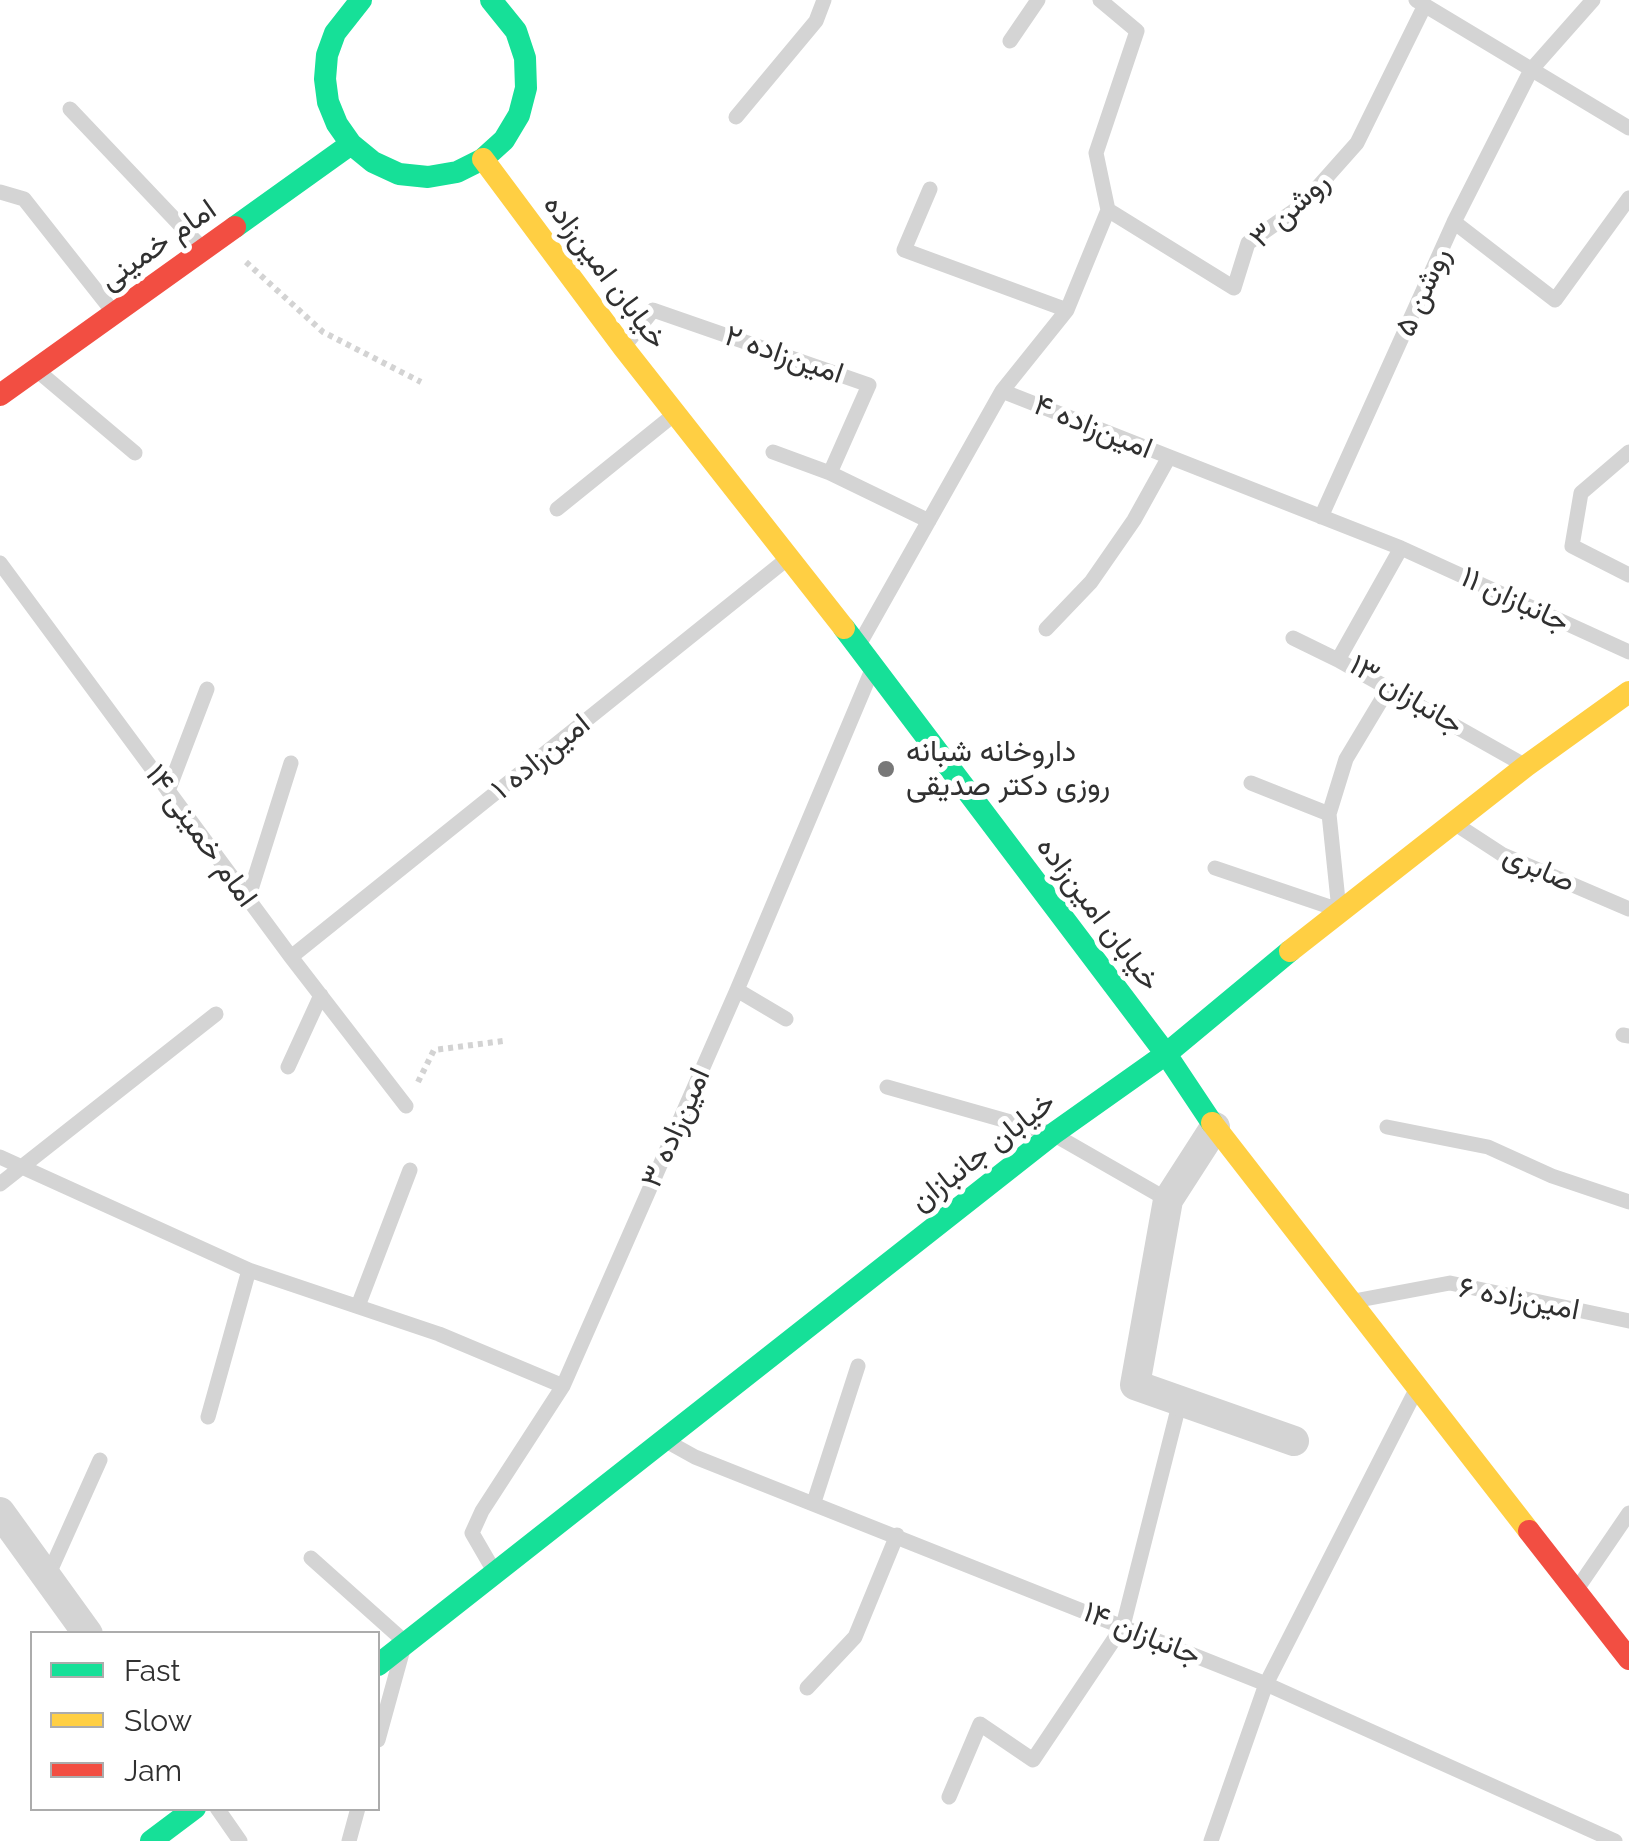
<!DOCTYPE html>
<meta charset="utf-8">
<style>
body{margin:0}
#map{position:relative;width:1629px;height:1841px;overflow:hidden;background:#fff;font-family:Raleway,sans-serif}
canvas{display:block}
.legend{position:absolute;left:30px;top:1631px;width:350px;height:180px;box-sizing:border-box;background:#fff;border:2px solid #acacac;margin:0;padding:12px 18px;list-style:none;font-size:30px;color:#303030}
.legend li{display:flex;align-items:center;gap:20px;height:50px}
.legend b{width:50px;border:2px solid #acacac}
</style>
<div id="map">
<canvas width="1629" height="1841"></canvas>
<ul class="legend">
<li><b style="height:12px;background:#16e098"></b>Fast</li>
<li><b style="height:12px;background:#ffcf43"></b>Slow</li>
<li><b style="height:12px;background:#f24e42"></b>Jam</li>
</ul>
</div>
<script>
const context = document.querySelector('canvas').getContext('2d');
context.lineJoin = 'round';
const shape = rows => new Path2D(rows.map(r => 'M' + r).join(''));
function strokePath(path, color, width, dash) { context.strokeStyle = color; context.lineWidth = width; context.lineCap = dash ? 'butt' : 'round'; context.setLineDash(dash || []); context.stroke(path); }
function write(font, color, halo, rows, align = 'center') {
  context.font = font + ' Raleway,Vazirmatn,sans-serif'; context.lineWidth = 10; context.setLineDash([]); context.textBaseline = 'middle'; context.strokeStyle = halo; context.fillStyle = color; for (const [text, x, y, turn = 0] of rows) {
    context.save(); context.translate(x, y); context.rotate((+turn || 0) * Math.PI / 180); context.textAlign = isNaN(turn) ? turn : align; if (halo) context.strokeText(text, 0, 0); context.fillText(text, 0, 0); context.restore();
  }
}
const path = shape([
 [246,262,323,332,421,382],
 [418,1082,434,1050,503,1041]
]);
const lane = shape([
 [1416,0,1629,128],
 [1010,41,1038,0],
 [70,109,201,247],
 [736,117,816,21,824,0],
 [930,189,904,250,1067,310],
 [0,192,24,199,114,313],
 [1108,210,1234,288,1248,243,1301,206,1357,143,1424,7],
 [1454,222,1555,300,1629,198],
 [626,344,653,310,869,385,830,473],
 [39,372,135,453],
 [1002,391,1067,310,1108,210,1096,153,1137,31,1100,0],
 [773,452,830,473,929,521],
 [1629,452,1581,493,1572,546,1629,575],
 [557,509,676,413],
 [1321,517,1454,222,1531,70,1593,0],
 [1401,548,1338,660,1524,765],
 [0,563,291,957,406,1106],
 [1046,629,1091,582,1134,520,1169,457],
 [1293,638,1338,660],
 [860,643,1002,391,1401,548,1629,652],
 [1251,783,1329,814],
 [168,791,207,689],
 [1457,825,1503,855,1629,909],
 [1215,868,1339,910,1329,814,1346,759,1388,689],
 [248,899,291,763],
 [291,957,787,559],
 [737,990,786,1019],
 [1623,1035,1629,1036],
 [288,1067,321,995],
 [887,1087,1053,1134,1168,1200],
 [1387,1127,1488,1147,1552,1176,1629,1202],
 [0,1157,249,1270,439,1334,563,1386],
 [0,1184,216,1014],
 [1354,1301,1450,1283,1629,1321],
 [358,1306,410,1170],
 [208,1417,249,1270],
 [668,1442,695,1457,1266,1684,1615,1841],
 [814,1502,858,1366],
 [311,1558,405,1642,378,1740],
 [494,1571,472,1533,482,1511,563,1386,737,990,872,670],
 [47,1578,100,1460],
 [1577,1589,1629,1513],
 [807,1688,855,1637,897,1535],
 [949,1797,980,1724,1033,1760,1123,1626,1180,1401],
 [217,1808,240,1841],
 [349,1841,358,1808],
 [1211,1841,1266,1684,1415,1392]
]);
const street = shape([
 [1215,1127,1168,1200,1135,1385,1294,1441],
 [0,1512,88,1634]
]);
const fast = shape([
 [361,0,335,33,327,55,325,79,328,102,337,124,351,144,373,162,399,174,428,177,457,172,483,159,504,140,519,115,526,88,525,58,516,31,491,0],
 [235,227,351,144],
 [844,628,1166,1054,1212,1123],
 [378,1665,1053,1134,1166,1054,1290,951],
 [151,1841,195,1808]
]);
const slow = shape([
 [483,159,623,347,844,628],
 [1290,951,1526,766,1629,692],
 [1212,1123,1529,1531]
]);
const jam = shape([
 [0,395,235,227],
 [1529,1531,1629,1659]
]);
const markers = [
 [886,769,10,"#787878"]
];
const streetNames = [
 ["روشن ۳",1290,210,-43],
 ["امام خمینی",158,245,-35],
 ["خیابان امین‌زاده",605,272,53],
 ["روشن ۵",1423,292,-66],
 ["امین‌زاده ۲",784,355,19],
 ["امین‌زاده ۴",1093,427,22],
 ["جانبازان ۱۱",1515,600,25],
 ["جانبازان ۱۳",1406,695,31],
 ["امین‌زاده ۱",541,757,-39],
 ["امام خمینی ۱۴",201,836,54],
 ["صابری",1539,869,24],
 ["خیابان امین‌زاده",1098,914,53],
 ["امین‌زاده ۳",676,1128,-66],
 ["خیابان جانبازان",983,1152,-38],
 ["امین‌زاده ۶",1519,1299,11],
 ["جانبازان ۱۴",1142,1634,22]
];
const poiNames = [
 ["داروخانه شبانه",906,752],
 ["روزی دکتر صدیقی",906,786]
];
strokePath(path, '#d3d3d3', 6, [5, 5]);
strokePath(lane, '#d4d4d4', 15);
strokePath(street, '#d4d4d4', 30);
strokePath(fast, '#16e098', 22);
strokePath(slow, '#ffcf43', 22);
strokePath(jam, '#f24e42', 22);
for (const [x, y, r, color] of markers) { const dot = new Path2D(); dot.arc(x, y, r, 0, 2 * Math.PI); context.fillStyle = color; context.fill(dot); strokePath(dot, '#fff', 4); }
write('30px', '#303030', '#fff', streetNames);
write('30px', '#303030', '#fff', poiNames, 'left');
</script>
